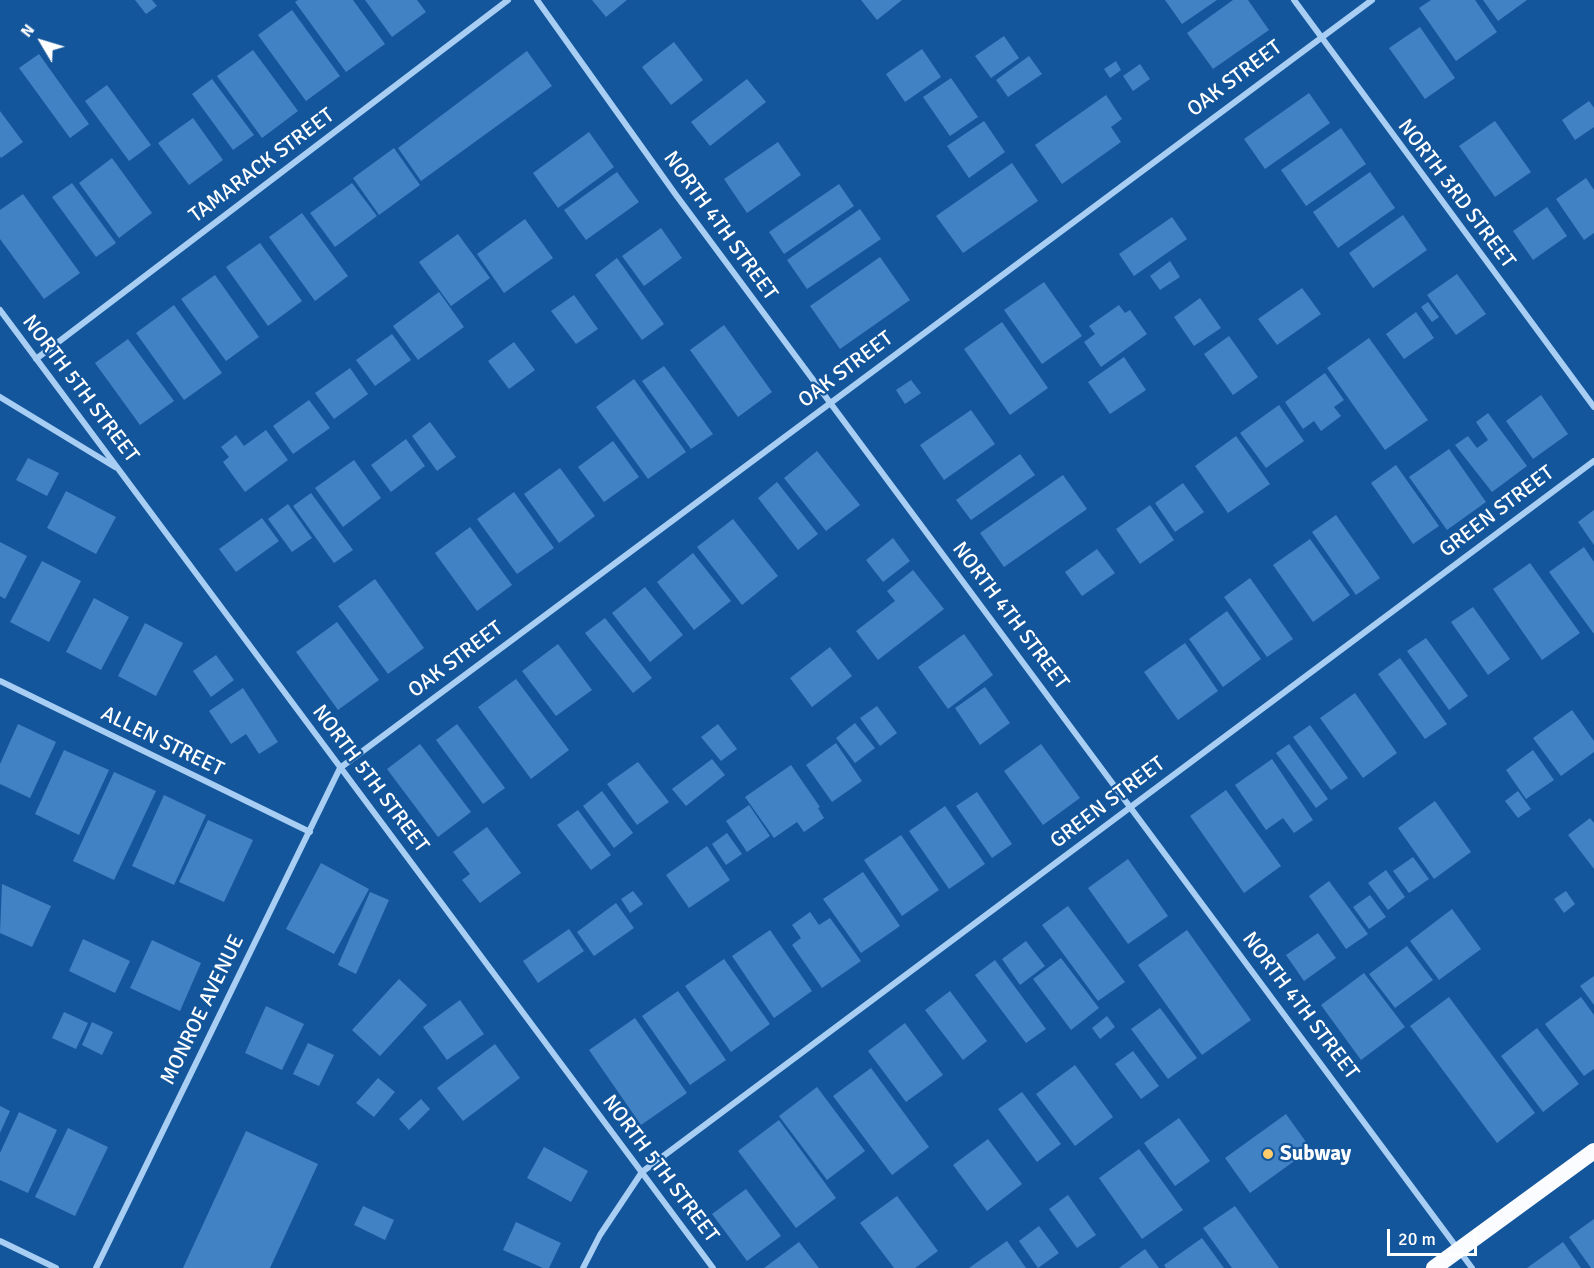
<!DOCTYPE html>
<style>
body{margin:0}
#map{position:relative;width:1594px;height:1268px;overflow:hidden;background:#14569b;font-family:Signika,sans-serif}
canvas{display:block}
.north{position:absolute;left:12px;top:12px;width:60px;height:60px;-webkit-text-stroke:4px #14569b;paint-order:stroke;rotate:308deg;font-size:16px;font-weight:700;line-height:24px;text-align:center;color:#fff}
.north::after{content:'';display:block;margin:auto;width:21px;height:27px;background:#fff;clip-path:polygon(50% 0,100% 100%,50% 72%,0 100%)}
.scale{position:absolute;left:1387px;top:1229px;width:90px;height:27px;box-sizing:border-box;border:3px solid #fff;border-top:0;padding-left:8px;font-size:18px;line-height:21px;white-space:nowrap;color:#fff;-webkit-text-stroke:4px #14569b;paint-order:stroke}
</style>
<div id="map">
<canvas width="1594" height="1268"></canvas>
<div class="north">N</div>
<div class="scale">20 m</div>
</div>
<script>
const context = document.querySelector('canvas').getContext('2d');
context.lineJoin = 'round';
function paint(path, color) { context.fillStyle = color; context.fill(path, 'evenodd'); }
const shape = rows => new Path2D(rows.map(r => 'M' + r).join(''));
function strokePath(path, color, width, dash) { context.strokeStyle = color; context.lineWidth = width; context.lineCap = dash ? 'butt' : 'round'; context.setLineDash(dash || []); context.stroke(path); }
function write(font, color, halo, rows, align = 'center') {
  context.font = font + ' Signika,sans-serif'; context.lineWidth = 4.5; context.setLineDash([]); context.textBaseline = 'middle'; context.strokeStyle = halo; context.fillStyle = color; for (const [text, x, y, turn = 0] of rows) {
    context.save(); context.translate(x, y); context.rotate((+turn || 0) * Math.PI / 180); context.textAlign = isNaN(turn) ? turn : align; if (halo) context.strokeText(text, 0, 0); context.fillText(text, 0, 0); context.restore();
  }
}
const building = shape([
 [135,0,152,0,157,6,146,14],
 [298,0,353,0,385,44,346,72,295,2],
 [365,0,417,0,426,12,392,37],
 [592,0,627,0,606,17],
 [861,0,902,0,877,20],
 [1165,0,1217,0,1182,24],
 [1233,0,1248,0,1269,30,1213,69,1187,33],
 [1431,0,1475,0,1497,32,1456,61,1419,8],
 [1483,0,1527,0,1498,21],
 [292,10,340,76,306,101,258,35],
 [1420,27,1455,78,1425,99,1389,48],
 [1004,36,1019,58,991,78,975,56],
 [674,42,703,80,671,105,642,67],
 [922,49,941,77,905,102,886,74],
 [253,50,298,111,262,138,217,76],
 [527,51,552,86,421,181,398,148],
 [39,54,89,124,70,138,19,68],
 [1029,56,1042,74,1008,97,996,80],
 [1116,61,1121,70,1110,78,1104,69],
 [1140,64,1150,79,1133,91,1123,76],
 [951,78,978,117,950,136,923,97],
 [212,79,254,135,233,150,192,94],
 [747,79,766,102,710,146,691,122],
 [107,85,151,145,129,161,85,101],
 [1309,93,1330,123,1265,169,1244,139],
 [1106,95,1122,119,1111,127,1121,142,1062,184,1035,145],
 [1589,101,1594,108,1594,127,1575,140,1562,120],
 [0,111,23,142,1,158,0,156],
 [193,118,223,160,189,185,158,143],
 [984,121,1005,152,969,178,947,146],
 [1495,121,1531,172,1495,197,1459,146],
 [1341,128,1366,164,1306,206,1281,170],
 [589,132,614,167,558,208,533,173],
 [778,142,801,175,747,213,724,179],
 [394,148,420,185,379,215,353,178],
 [112,158,152,213,119,238,79,183],
 [1012,163,1038,201,963,253,936,216],
 [617,172,639,202,586,240,564,210],
 [1370,172,1395,208,1338,248,1313,212],
 [1586,178,1594,190,1594,233,1584,240,1556,199],
 [72,183,116,243,96,257,52,197],
 [352,183,377,216,335,247,310,213],
 [839,184,854,206,784,254,769,232],
 [23,194,80,273,44,299,0,239,0,210],
 [1547,207,1567,236,1533,260,1513,231],
 [860,209,881,239,807,289,787,260],
 [302,213,348,276,315,301,269,237],
 [1403,215,1427,250,1373,288,1349,253],
 [1172,217,1187,239,1134,276,1119,254],
 [525,219,553,258,504,293,477,254],
 [661,228,682,258,644,286,622,256],
 [458,234,490,278,451,306,419,262],
 [260,243,302,301,268,326,226,267],
 [880,257,910,300,840,349,810,306],
 [617,258,664,324,642,340,595,275],
 [1170,261,1180,277,1160,290,1150,276],
 [1457,274,1486,314,1456,335,1427,295],
 [215,275,259,337,226,361,181,299],
 [1044,282,1082,336,1042,364,1004,310],
 [1302,288,1321,314,1277,345,1258,319],
 [439,292,464,327,418,360,393,326],
 [574,295,598,329,576,344,551,311],
 [1200,298,1221,328,1194,346,1174,317],
 [1428,302,1439,317,1432,322,1421,307],
 [174,305,222,373,184,400,136,333],
 [1119,305,1125,313,1130,310,1147,334,1101,367,1084,342,1095,334,1089,326],
 [1416,312,1434,338,1404,359,1386,334],
 [1002,322,1048,388,1010,415,964,349],
 [724,325,772,392,738,417,690,350],
 [392,334,411,360,375,386,356,360],
 [1229,336,1258,377,1233,395,1204,354],
 [1369,338,1428,420,1385,450,1327,368],
 [128,339,174,401,140,425,95,363],
 [514,342,535,370,509,389,488,361],
 [1124,357,1146,390,1110,414,1088,382],
 [664,366,713,434,691,449,642,381],
 [350,368,368,394,334,419,315,393],
 [1325,373,1344,400,1334,407,1341,416,1321,431,1314,421,1303,429,1285,402],
 [634,379,686,452,648,479,596,407],
 [911,380,921,393,905,404,896,390],
 [1541,395,1568,434,1533,459,1506,421],
 [309,400,330,428,293,454,273,426],
 [1279,405,1304,441,1266,468,1240,433],
 [971,410,995,444,944,480,920,445],
 [1488,413,1527,466,1492,492,1455,445,1468,436,1477,448,1488,440,1476,422],
 [430,422,456,457,437,471,412,436],
 [266,430,288,460,245,492,223,462,229,457,221,447,236,435,244,446],
 [1236,436,1270,484,1228,513,1195,466],
 [406,439,425,466,391,492,371,465],
 [613,441,639,477,604,502,578,467],
 [1449,449,1486,502,1447,530,1409,477],
 [817,451,860,505,826,531,784,478],
 [1020,454,1035,475,971,520,956,500],
 [28,458,59,473,47,496,16,480],
 [354,460,381,498,343,527,315,488],
 [1396,465,1439,526,1413,544,1371,483],
 [560,468,595,516,559,543,524,494],
 [1063,475,1087,509,1004,567,980,533],
 [777,482,818,534,798,550,758,498],
 [1183,483,1204,512,1175,532,1155,503],
 [66,491,116,517,96,554,47,528],
 [514,492,554,548,517,574,477,519],
 [311,493,353,550,334,563,293,506],
 [288,504,312,538,292,552,268,519],
 [1150,505,1174,540,1140,564,1116,529],
 [1594,510,1594,545,1578,522],
 [1336,515,1380,578,1356,595,1312,532],
 [262,518,279,541,236,572,219,549],
 [733,519,778,576,742,605,697,547],
 [470,527,512,585,477,611,435,553],
 [893,538,910,561,883,582,866,560],
 [1310,539,1350,595,1313,622,1273,565],
 [0,542,27,556,5,599,0,596],
 [1584,547,1594,562,1594,634,1549,572],
 [1097,549,1115,573,1082,596,1065,572],
 [693,553,731,601,694,630,657,582],
 [42,561,81,581,49,642,10,622],
 [1530,563,1580,633,1542,660,1493,589],
 [913,570,944,609,878,660,856,631,895,601,887,591],
 [1250,578,1293,639,1267,657,1224,597],
 [375,579,424,648,388,674,338,606],
 [645,587,683,635,650,662,612,613],
 [94,598,129,617,101,670,66,652],
 [1473,607,1510,659,1488,675,1451,622],
 [1227,611,1261,659,1223,687,1189,639],
 [605,618,652,678,633,693,585,633],
 [337,622,379,680,338,710,296,652],
 [145,623,183,643,156,696,118,676],
 [964,634,993,675,948,709,918,667],
 [1426,638,1468,696,1449,710,1407,651],
 [1185,643,1218,691,1178,720,1144,672],
 [558,644,592,690,556,716,522,671],
 [830,647,852,676,812,707,790,678],
 [216,655,234,680,211,697,193,671],
 [1400,658,1447,724,1425,739,1378,674],
 [516,679,569,750,531,779,478,707],
 [985,687,1010,723,980,745,955,708],
 [243,688,278,742,259,754,246,734,231,744,209,711],
 [1355,693,1397,753,1363,778,1320,718],
 [877,706,897,733,880,746,860,718],
 [1572,710,1594,741,1594,752,1561,776,1533,738],
 [855,723,875,748,855,763,836,738],
 [18,724,56,742,30,798,0,784,0,764],
 [457,724,505,788,483,804,436,740],
 [718,724,737,749,721,761,701,737],
 [1310,725,1348,778,1331,790,1293,737],
 [836,743,862,781,832,802,806,765],
 [420,744,471,812,438,837,387,769],
 [1041,744,1080,798,1043,825,1004,771],
 [1289,744,1328,799,1316,808,1276,753],
 [64,750,109,770,79,835,35,814],
 [1533,750,1554,780,1526,799,1506,770],
 [712,759,725,775,686,806,672,789],
 [1272,759,1313,820,1294,833,1283,818,1266,830,1235,785],
 [638,762,669,802,637,825,607,784],
 [791,765,820,807,818,808,824,818,804,832,797,822,774,838,745,797],
 [114,772,156,791,114,880,73,861],
 [1226,790,1281,866,1244,893,1190,816],
 [602,791,633,833,614,848,583,806],
 [1518,791,1531,809,1518,818,1505,801],
 [977,792,1012,844,992,858,956,806],
 [164,795,206,815,174,885,132,866],
 [1435,801,1471,852,1434,879,1398,828],
 [749,805,770,836,747,852,726,821],
 [945,806,985,864,949,889,909,831],
 [578,810,611,855,591,870,557,825],
 [1590,818,1594,823,1594,869,1568,835],
 [208,820,253,840,224,902,179,882],
 [487,827,521,873,480,903,462,880,470,874,453,852],
 [727,833,742,854,726,865,712,844],
 [901,835,939,890,902,916,864,860],
 [707,846,730,880,689,908,666,875],
 [1413,857,1429,879,1409,893,1393,871],
 [1128,859,1168,916,1128,944,1088,888],
 [321,863,369,889,334,954,286,929],
 [1386,870,1405,897,1388,910,1368,883],
 [863,872,900,926,861,953,823,899],
 [1329,881,1368,934,1346,949,1309,896],
 [2,884,51,906,32,947,0,933],
 [633,891,643,904,630,913,621,899],
 [1566,891,1575,904,1564,913,1554,899],
 [370,892,389,900,356,974,338,965],
 [1370,895,1386,917,1369,929,1353,907],
 [616,903,634,928,594,956,577,932],
 [1068,906,1125,982,1098,1001,1042,925],
 [1452,909,1481,949,1439,980,1410,941],
 [810,912,819,925,830,918,861,961,822,988,792,945,801,938,792,925],
 [569,929,584,951,538,983,523,961],
 [770,930,812,991,774,1018,732,956],
 [1187,930,1251,1020,1202,1055,1138,965],
 [1318,933,1336,958,1304,981,1286,955],
 [83,939,130,961,115,993,69,971],
 [152,940,201,963,180,1011,130,988],
 [1026,941,1045,966,1020,985,1002,959],
 [1407,946,1433,980,1395,1008,1369,974],
 [1061,958,1099,1008,1071,1030,1033,979],
 [724,959,770,1024,731,1052,685,986],
 [995,960,1046,1029,1026,1043,975,975],
 [1364,973,1405,1027,1361,1060,1321,1005],
 [1594,976,1594,1005,1580,986],
 [399,979,427,1005,380,1056,352,1030],
 [678,991,726,1060,690,1085,642,1016],
 [950,991,987,1041,963,1060,925,1010],
 [1449,997,1535,1113,1497,1143,1410,1026],
 [1581,997,1594,1015,1594,1069,1584,1076,1545,1024],
 [460,1000,484,1034,447,1060,423,1027],
 [266,1006,304,1024,282,1070,245,1053],
 [1160,1008,1197,1058,1168,1079,1131,1029],
 [64,1012,88,1023,76,1049,52,1038],
 [1107,1016,1115,1027,1100,1039,1092,1028],
 [635,1018,687,1093,641,1125,589,1050],
 [92,1022,113,1032,102,1055,82,1045],
 [905,1023,943,1075,906,1102,868,1051],
 [1537,1028,1579,1084,1543,1112,1501,1056],
 [308,1043,334,1055,319,1086,293,1074],
 [495,1044,520,1078,463,1121,437,1088],
 [1133,1051,1159,1086,1141,1099,1115,1064],
 [1075,1065,1113,1117,1075,1146,1036,1094],
 [871,1068,929,1147,892,1175,833,1096],
 [378,1078,395,1092,374,1117,356,1103],
 [817,1087,865,1151,827,1180,779,1116],
 [1022,1092,1061,1144,1037,1162,998,1109],
 [421,1099,430,1109,409,1130,399,1119],
 [0,1106,10,1111,0,1133],
 [19,1112,57,1130,28,1193,0,1180,0,1153],
 [1286,1114,1311,1149,1250,1193,1225,1158],
 [1179,1118,1210,1161,1175,1186,1144,1143],
 [779,1120,836,1198,796,1228,738,1151],
 [68,1128,108,1147,75,1216,35,1197],
 [246,1131,318,1164,270,1268,183,1268],
 [988,1139,1022,1184,987,1211,953,1165],
 [544,1147,588,1171,571,1202,527,1178],
 [1139,1149,1183,1210,1142,1239,1099,1178],
 [746,1189,781,1236,747,1261,712,1214],
 [1068,1195,1096,1235,1077,1248,1049,1209],
 [897,1196,938,1251,915,1268,894,1268,860,1223],
 [363,1206,394,1220,385,1240,354,1225],
 [1235,1206,1279,1268,1232,1268,1203,1228],
 [1594,1219,1594,1268,1591,1268,1569,1237],
 [516,1222,561,1243,549,1268,543,1268,503,1250],
 [1039,1226,1059,1253,1038,1268,1019,1241],
 [1202,1238,1224,1268,1166,1268,1164,1265],
 [1007,1241,1026,1268,969,1268],
 [799,1242,819,1268,764,1268],
 [1563,1242,1581,1268,1527,1268],
 [1145,1249,1159,1268,1119,1268]
]);
const minor = shape([
 [537,0,676,195,1472,1268],
 [1294,0,1594,407],
 [0,310,713,1268],
 [36,359,508,0],
 [0,397,115,467],
 [0,681,310,832],
 [0,1241,56,1268],
 [96,1268,340,768,1372,0],
 [583,1268,600,1235,642,1172,1594,461]
]);
const trunk = shape([
 [1434,1268,1594,1151]
]);
const markers = [
 [1268,1154,6,"#ffcc6b"]
];
const streetNames = [
 ["OAK STREET",1235,79,-37],
 ["TAMARACK STREET",262,166,-37],
 ["NORTH 3RD STREET",1456,194,53],
 ["NORTH 4TH STREET",720,226,54],
 ["OAK STREET",846,370,-37],
 ["NORTH 5TH STREET",80,389,53],
 ["GREEN STREET",1497,512,-37],
 ["NORTH 4TH STREET",1010,616,53],
 ["OAK STREET",456,660,-37],
 ["ALLEN STREET",162,742,26],
 ["NORTH 5TH STREET",370,779,53],
 ["GREEN STREET",1108,803,-37],
 ["NORTH 4TH STREET",1300,1006,53],
 ["MONROE AVENUE",203,1010,-64],
 ["NORTH 5TH STREET",660,1169,53]
];
const poiNames = [
 ["Subway",1280,1154]
];
paint(building, '#4182c4');
strokePath(minor, '#a9cef3', 6);
strokePath(trunk, '#fafcff', 16);
for (const [x, y, r, color] of markers) { const dot = new Path2D(); dot.arc(x, y, r, 0, 2 * Math.PI); context.fillStyle = color; context.fill(dot); strokePath(dot, '#14569b', 2); }
write('21px', '#fff', '#14569b', streetNames);
write('bold 21px', '#fff', '#14569b', poiNames, 'left');
</script>
